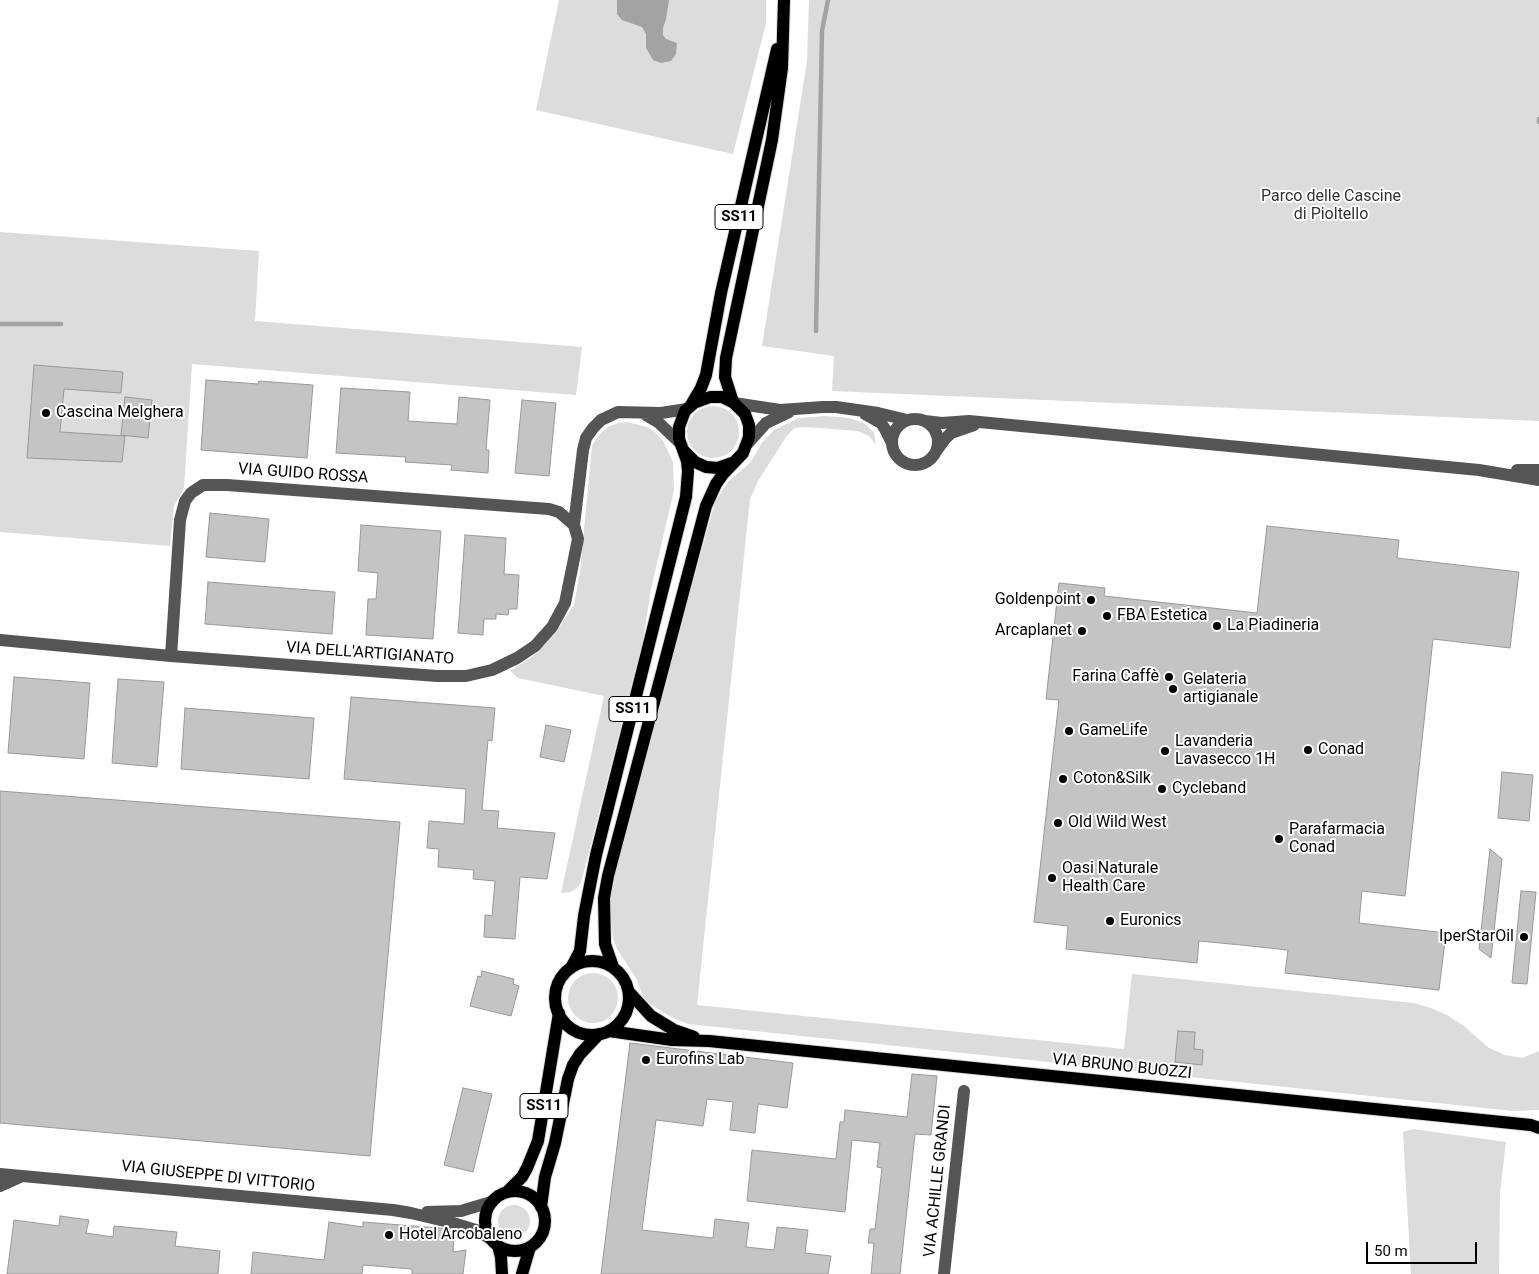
<!DOCTYPE html>
<meta charset="utf-8">
<style>
body{margin:0}
#map{position:relative;width:1539px;height:1274px;overflow:hidden;background:#fff;font-family:Roboto,sans-serif}
canvas{display:block}
.scale{position:absolute;left:1366px;top:1242px;width:111px;height:22px;box-sizing:border-box;border:2px solid #000;border-top:0;padding-left:6px;font-size:15px;line-height:18px;white-space:nowrap;color:#000;-webkit-text-stroke:4px #fff;paint-order:stroke}
</style>
<div id="map">
<canvas width="1539" height="1274"></canvas>
<div class="scale">50 m</div>
</div>
<script>
const context = document.querySelector('canvas').getContext('2d');
context.lineJoin = 'round';
function paint(path, color) { context.fillStyle = color; context.fill(path, 'evenodd'); }
const shape = rows => new Path2D(rows.map(r => 'M' + r).join(''));
function strokePath(path, color, width, dash) { context.strokeStyle = color; context.lineWidth = width; context.lineCap = dash ? 'butt' : 'round'; context.setLineDash(dash || []); context.stroke(path); }
function write(font, color, halo, rows, align = 'center') {
  context.font = font + ' Roboto,sans-serif'; context.lineWidth = 4; context.setLineDash([]); context.textBaseline = 'middle'; context.strokeStyle = halo; context.fillStyle = color; for (const [text, x, y, turn = 0] of rows) {
    context.save(); context.translate(x, y); context.rotate((+turn || 0) * Math.PI / 180); context.textAlign = isNaN(turn) ? turn : align; if (halo) context.strokeText(text, 0, 0); context.fillText(text, 0, 0); context.restore();
  }
}
const green = shape([
 [559,0,766,0,766,23,733,154,536,110],
 [809,0,1539,0,1539,421,832,391,834,356,762,346,807,61],
 [0,232,259,251,255,321,582,347,576,395,192,364,184,488,174,506,170,546,0,532],
 '687 432a26 26 0 1 1 52 0a26 26 0 1 1-52 0Z',
 [826,416,849,418,864,423,874,432,876,445,869,436,858,431,806,427,794,428,786,437,758,481,750,499,697,1005,1124,1049,1132,974,1414,1003,1431,1008,1447,1015,1464,1026,1489,1048,1505,1055,1522,1058,1539,1051,1539,1110,1513,1111,688,1024,671,1017,650,1004,644,998,636,978,617,949,613,938,610,909,611,895,620,852,659,703,715,502,728,482,750,463,762,443,774,430,799,418],
 [627,422,647,427,655,432,663,441,673,462,674,490,651,589,643,640,581,883,576,889,570,892,561,893,604,696,518,678,510,671,532,657,554,635,574,605,580,572,592,446,598,436,608,427,618,423],
 '568 998a25 25 0 1 1 50 0a25 25 0 1 1-50 0Z',
 [1413,1129,1506,1142,1500,1192,1499,1274,1411,1274,1403,1132],
 '498 1221a16 16 0 1 1 32 0a16 16 0 1 1-32 0Z'
]);
const water = shape([
 [617,0,669,0,666,19,663,28,663,35,666,39,677,43,676,54,671,61,661,63,653,60,646,48,646,34,642,27,622,20,617,14]
]);
const stream = shape([
 [1539,119,1539,122],
 [0,324,61,324],
 [816,331,822,31,828,0]
]);
const building = shape([
 [34,365,123,372,121,393,64,389,60,432,125,436,122,462,27,458,34,365],
 [206,380,258,384,259,381,313,385,307,458,201,450,206,380],
 [341,388,410,392,408,421,457,424,459,397,490,400,486,450,489,450,488,473,451,470,452,465,405,462,406,457,336,453,341,388],
 [125,397,152,400,148,438,121,435,125,397],
 [522,400,556,403,549,476,515,473,522,400],
 [210,513,269,519,265,562,206,557,210,513],
 [361,525,441,531,433,639,366,635,368,599,376,599,378,573,358,571,361,525],
 [1267,526,1399,540,1397,558,1519,572,1510,648,1433,639,1405,896,1362,891,1359,923,1446,933,1439,990,1285,973,1288,950,1241,945,1199,941,1197,963,1066,949,1068,926,1034,922,1059,700,1046,699,1059,583,1105,588,1104,596,1257,613,1267,526],
 [465,535,506,538,504,574,519,575,517,609,509,609,508,615,496,614,496,619,484,619,483,635,458,633,465,535],
 [208,582,335,592,332,634,205,624,208,582],
 [14,677,90,683,84,759,8,753,14,677],
 [118,679,164,682,157,767,112,763,118,679],
 [351,697,495,708,492,741,488,740,482,810,499,811,497,828,555,833,547,879,520,877,515,939,484,937,485,915,492,916,495,881,473,879,474,870,438,867,439,849,427,848,429,821,464,824,466,789,344,779,351,697],
 [185,708,314,718,309,779,181,769,185,708],
 [546,725,571,730,564,762,540,757,546,725],
 [1502,772,1533,775,1529,821,1498,818,1502,772],
 [0,791,400,822,370,1156,0,1123,0,791],
 [1490,849,1502,859,1491,958,1479,949,1490,849],
 [1521,891,1536,892,1527,984,1512,983,1521,891],
 [482,971,514,979,513,984,519,986,511,1016,470,1006,478,976,481,977,482,971],
 [1178,1031,1195,1032,1194,1049,1203,1050,1202,1065,1175,1062,1178,1031],
 [630,1043,793,1063,787,1108,758,1104,755,1133,730,1130,733,1102,707,1099,703,1126,656,1120,642,1230,713,1238,715,1219,749,1223,746,1247,774,1250,777,1227,808,1230,805,1253,831,1256,828,1274,601,1274,630,1043],
 [912,1074,937,1076,931,1135,915,1134,900,1274,871,1274,874,1243,868,1243,870,1229,875,1229,882,1168,877,1167,880,1143,852,1140,845,1212,747,1201,752,1150,836,1159,840,1122,844,1122,845,1110,907,1117,912,1074],
 [463,1088,492,1094,473,1172,444,1165,463,1088],
 [60,1216,89,1220,86,1233,113,1237,114,1226,177,1232,175,1246,220,1251,218,1274,7,1274,14,1220,59,1226,60,1216],
 [329,1222,363,1227,363,1222,439,1228,454,1232,453,1252,466,1250,463,1274,412,1274,412,1269,363,1265,362,1274,251,1274,253,1252,324,1260,329,1222]
]);
const minor = shape([
 [734,403,780,410,823,407,836,407,878,413,907,420],
 [865,414,881,423,885,429,892,443],
 [646,415,658,422,680,443],
 '892 442a23 23 0 1 1 46 0a23 23 0 1 1-46 0Z',
 [925,421,942,423,969,421,1479,470,1539,480],
 [748,443,766,423,789,412],
 [937,450,945,439,951,433,974,425],
 [1517,470,1539,470],
 [0,640,171,656,437,676,466,676,492,670,517,658,535,646,552,627,565,603,578,539,574,525,583,450,586,438,593,428,601,420,618,412,661,413,687,409],
 [171,656,180,520,185,501,191,493,203,485,227,485,549,509,559,512,574,525],
 [0,1174,393,1210,411,1213,453,1223,476,1230,489,1238],
 [0,1186,20,1177],
 [427,1212,461,1211,491,1202],
 [944,1274,964,1091]
]);
const major = shape([
 [733,402,725,377,726,358,772,140,782,68,784,0],
 [691,405,701,388,706,375,721,293,777,49],
 [684,451,695,462,706,467,718,468,732,463],
 '555 998a37 37 0 1 1 74 0a37 37 0 1 1-74 0Z',
 [571,968,580,951,584,916,596,855,686,497,688,471,687,461,679,439,679,427,685,411,694,403,710,397,722,397,734,403,745,414,749,425,749,437,743,453,723,474,716,484,706,506,608,876,604,898,605,944,613,967],
 [629,992,651,1016,674,1030,694,1037],
 [609,1031,672,1040,709,1041,1531,1125,1539,1128],
 '485 1221a30 30 0 1 1 60 0a30 30 0 1 1-60 0Z',
 [508,1191,522,1177,527,1168,538,1141,559,1013],
 [541,1207,545,1177,555,1143,568,1079,573,1065,580,1054,599,1034],
 [498,1246,501,1257,502,1274],
 [522,1274,530,1247]
]);
const markers = [
 [46,413,5,"#000"],
 [1091,600,5,"#000"],
 [1107,616,5,"#000"],
 [1217,626,5,"#000"],
 [1082,631,5,"#000"],
 [1169,677,5,"#000"],
 [1173,689,5,"#000"],
 [1069,731,5,"#000"],
 [1308,750,5,"#000"],
 [1165,751,5,"#000"],
 [1063,779,5,"#000"],
 [1162,789,5,"#000"],
 [1058,823,5,"#000"],
 [1279,839,5,"#000"],
 [1052,878,5,"#000"],
 [1110,921,5,"#000"],
 [1524,937,5,"#000"],
 [646,1060,5,"#000"],
 [389,1235,5,"#000"]
];
const shields = [
 [739,217,48],
 [633,709,48],
 [544,1106,48]
];
const shieldNames = [
 ["SS11",739,217],
 ["SS11",633,709],
 ["SS11",544,1106]
];
const parkNames = [
 ["Parco delle Cascine",1331,197],
 ["di Pioltello",1331,215]
];
const poiNames = [
 ["Cascina Melghera",56,413],
 ["Goldenpoint",1081,600,"right"],
 ["FBA Estetica",1117,616],
 ["La Piadineria",1227,626],
 ["Arcaplanet",1072,631,"right"],
 ["Farina Caffè",1159,677,"right"],
 ["Gelateria",1183,680],
 ["artigianale",1183,698],
 ["GameLife",1079,731],
 ["Lavanderia",1175,742],
 ["Lavasecco 1H",1175,760],
 ["Conad",1318,750],
 ["Coton&Silk",1073,779],
 ["Cycleband",1172,789],
 ["Old Wild West",1068,823],
 ["Parafarmacia",1289,830],
 ["Conad",1289,848],
 ["Oasi Naturale",1062,869],
 ["Health Care",1062,887],
 ["Euronics",1120,921],
 ["IperStarOil",1514,937,"right"],
 ["Eurofins Lab",656,1060],
 ["Hotel Arcobaleno",399,1235]
];
const streetNames = [
 ["VIA GUIDO ROSSA",303,474,4],
 ["VIA DELL'ARTIGIANATO",370,654,4],
 ["VIA BRUNO BUOZZI",1122,1067,6],
 ["VIA GIUSEPPE DI VITTORIO",218,1177,6],
 ["VIA ACHILLE GRANDI",938,1181,-84]
];
paint(green, '#dcdcdc');
paint(water, '#a3a3a3');
strokePath(stream, '#a3a3a3', 4.5);
paint(building, '#c4c4c4');
strokePath(building, '#999', 1);
strokePath(major, '#dbdbdb', 14);
strokePath(minor, '#555', 12);
strokePath(major, '#000', 12);
for (const [x, y, r, color] of markers) { const dot = new Path2D(); dot.arc(x, y, r, 0, 2 * Math.PI); context.fillStyle = color; context.fill(dot); strokePath(dot, '#fff', 2); }
for (const [x, y, w] of shields) { const box = new Path2D(); box.roundRect(x - w / 2, y - 12.5, w, 25, 4); context.fillStyle = '#fff'; context.fill(box); strokePath(box, '#000', 1); }
write('bold 15px', '#000', null, shieldNames);
write('16px', '#333', '#fff', parkNames);
write('16px', '#000', '#fff', poiNames, 'left');
write('16px', '#000', '#fff', streetNames);
</script>
